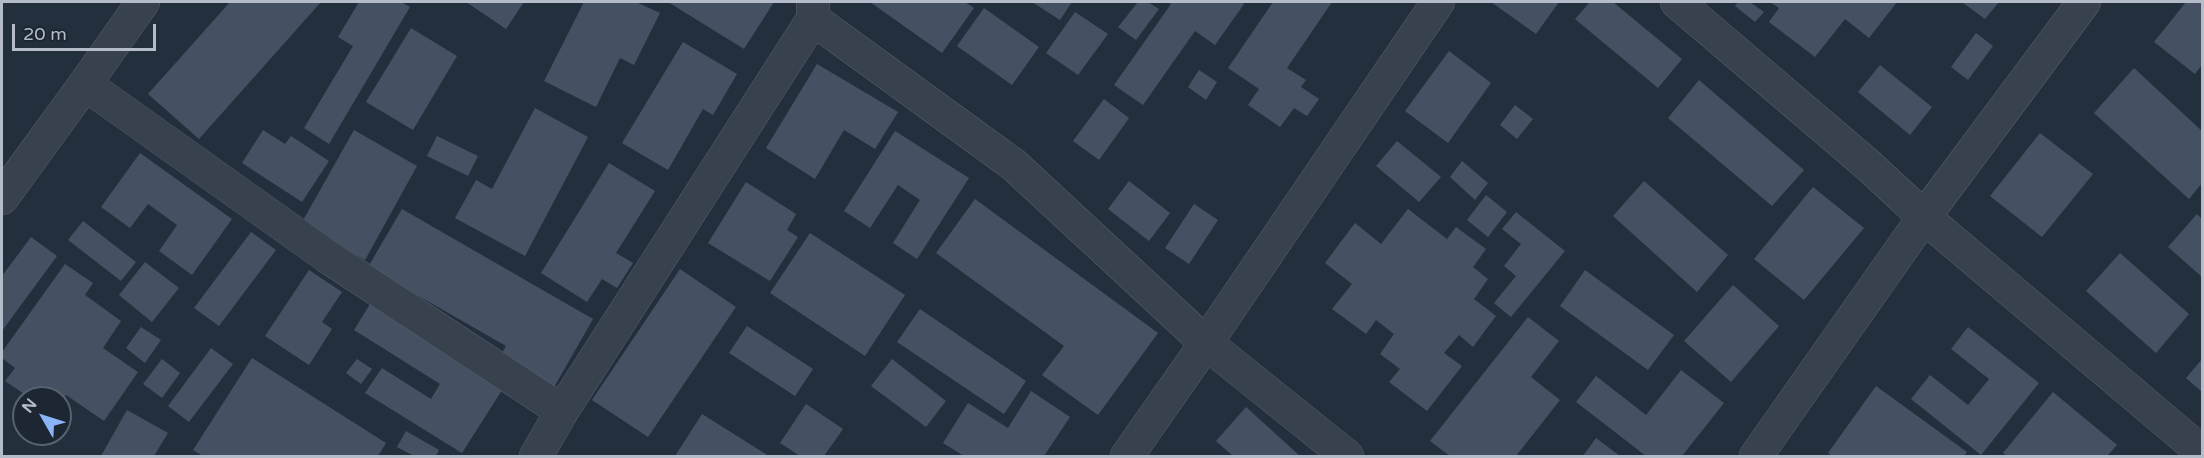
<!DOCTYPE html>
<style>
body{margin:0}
#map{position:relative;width:2204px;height:458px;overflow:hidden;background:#242f3e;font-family:"Varela Round",sans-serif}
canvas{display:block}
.frame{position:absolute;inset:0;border:3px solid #b4bcc9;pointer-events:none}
.north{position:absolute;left:12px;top:386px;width:60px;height:60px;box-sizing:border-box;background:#1d2633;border:2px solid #59626f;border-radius:50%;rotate:309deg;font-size:16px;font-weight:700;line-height:24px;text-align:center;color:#b4bcc9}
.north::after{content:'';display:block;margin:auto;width:21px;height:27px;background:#8ab4f8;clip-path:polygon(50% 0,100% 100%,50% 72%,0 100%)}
.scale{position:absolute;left:12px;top:24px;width:144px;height:27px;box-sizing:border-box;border:3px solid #b4bcc9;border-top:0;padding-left:8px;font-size:18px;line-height:21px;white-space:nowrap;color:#b4bcc9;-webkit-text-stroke:4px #1d2633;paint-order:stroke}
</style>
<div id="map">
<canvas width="2204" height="458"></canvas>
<div class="frame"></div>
<div class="north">N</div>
<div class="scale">20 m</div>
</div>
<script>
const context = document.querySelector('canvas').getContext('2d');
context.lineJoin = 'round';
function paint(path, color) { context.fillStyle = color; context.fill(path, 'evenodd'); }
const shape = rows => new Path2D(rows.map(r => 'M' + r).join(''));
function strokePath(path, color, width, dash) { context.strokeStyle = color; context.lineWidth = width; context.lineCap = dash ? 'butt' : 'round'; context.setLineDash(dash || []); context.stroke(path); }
const building = shape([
 [230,2,321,2,199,139,148,94],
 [359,2,401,2,410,7,329,144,304,128,353,46,338,37],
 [466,2,524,2,506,29],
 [584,2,636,2,660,13,634,65,620,58,596,107,544,81],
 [668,2,774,2,744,49],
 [870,2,965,2,974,8,942,53],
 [1032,2,1072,2,1060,20],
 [1138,2,1148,2,1159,9,1136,40,1118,27],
 [1167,2,1241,2,1244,4,1215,45,1195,31,1143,105,1114,85,1171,4],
 [1273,2,1332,2,1287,68,1306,80,1301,87,1319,99,1307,116,1294,108,1280,127,1248,105,1259,89,1228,68],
 [1491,2,1559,2,1536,34],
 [1590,2,1613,2,1682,59,1658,88,1575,19],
 [1738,2,1750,2,1764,12,1755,22,1735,6],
 [1770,2,1897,2,1869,38,1845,19,1815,57,1769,22,1779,8],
 [1962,2,1999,2,1985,19],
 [2186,2,2202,2,2202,65,2195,74,2154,42],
 [984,8,1039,47,1012,85,957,46],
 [1075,12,1108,34,1078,75,1046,53],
 [411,28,457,56,413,130,366,102],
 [1976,33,1993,46,1968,80,1951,67],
 [683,42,737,74,713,115,703,109,668,170,622,143],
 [1449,51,1491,83,1448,143,1405,111],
 [817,64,898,112,875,149,844,130,815,179,766,148],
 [1880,65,1932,107,1910,135,1858,92],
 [2134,68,2202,131,2202,183,2189,199,2094,113],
 [1199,70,1217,82,1206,100,1188,87],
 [1699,80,1804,170,1772,206,1668,118],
 [1104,99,1129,118,1099,160,1073,141],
 [1515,105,1533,119,1517,139,1500,125],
 [535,108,588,137,525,256,455,218,476,180,492,189],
 [263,130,285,144,291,136,329,161,302,202,242,163],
 [354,130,417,166,365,260,301,224],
 [895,131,969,178,917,259,893,243,920,200,898,185,870,228,844,211],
 [2040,133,2093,174,2042,237,1990,196],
 [437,136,478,156,468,176,427,156],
 [1397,141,1441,177,1419,202,1376,166],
 [140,153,232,219,192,275,159,251,177,225,148,204,130,228,101,207],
 [1462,161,1488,183,1475,200,1450,177],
 [609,163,655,191,616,253,633,263,617,288,602,279,587,302,541,273],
 [1129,181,1170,213,1149,241,1108,209],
 [1644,181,1728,255,1697,292,1613,216],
 [746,182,796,214,787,230,798,237,770,281,708,243],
 [1813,187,1864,228,1804,300,1754,259],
 [1486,195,1507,212,1488,237,1467,220],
 [975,199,1158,333,1098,415,1042,375,1064,346,936,253],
 [1194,204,1218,220,1189,264,1165,248],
 [402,209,593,319,553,389,499,358,506,346,368,267],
 [1408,209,1447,239,1456,227,1486,249,1473,267,1488,279,1474,299,1496,316,1473,347,1459,335,1444,353,1462,366,1427,411,1389,382,1400,369,1380,354,1394,334,1376,320,1366,334,1332,309,1352,284,1325,263,1355,223,1381,244],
 [1516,212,1565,251,1511,317,1494,303,1516,276,1504,266,1521,244,1502,229],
 [2197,214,2202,219,2202,277,2168,247],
 [83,221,136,262,121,281,68,240],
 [251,232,276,250,219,326,194,308],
 [810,233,905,295,865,356,770,293],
 [31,237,57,256,2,331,2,276],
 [2120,253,2189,314,2156,353,2086,291],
 [145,262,179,288,152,322,119,295],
 [65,264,93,283,85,295,121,321,103,348,138,372,104,421,66,395,60,404,60,398,30,398,5,381,15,368,2,358,2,352],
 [680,269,736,307,648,437,592,400],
 [309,270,342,292,322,322,332,329,309,365,265,336],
 [1585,270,1674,335,1648,370,1560,306],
 [1733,285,1779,326,1731,382,1684,341],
 [370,304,504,387,462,453,365,393,382,368,431,399,440,384,354,330],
 [920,309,1026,381,1004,414,897,342],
 [1528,317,1559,341,1531,377,1560,400,1516,456,1450,456,1430,441],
 [747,326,813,369,795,396,729,353],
 [141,327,161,340,145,363,126,348],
 [1968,327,2039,383,1981,455,1911,399,1930,375,1968,405,1989,379,1951,349],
 [211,348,233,364,189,422,168,406],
 [252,358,386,443,378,456,203,456,193,450],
 [162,359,180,373,162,398,143,384],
 [357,359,372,369,361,384,346,373],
 [892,359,946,401,926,427,871,386],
 [2202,359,2202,392,2186,378],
 [1681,370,1724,403,1682,456,1646,456,1576,402,1596,376,1646,415],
 [1876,386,1967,452,1964,456,1832,456,1828,453],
 [1031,391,1070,417,1044,456,964,456,943,443,968,403,1008,428],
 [2053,392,2117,445,2107,456,2007,456,2003,453],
 [806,404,843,429,824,456,800,456,780,443],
 [1246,407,1300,456,1233,456,1216,441],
 [127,410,168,433,154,456,101,456],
 [702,414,769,456,675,456],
 [406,431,439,450,436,456,414,456,397,447],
 [1596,438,1620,456,1583,456]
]);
const minor = shape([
 [1677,2,1868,165,1924,217,2202,452],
 [813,19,1014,165,1206,343,1347,456],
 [85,84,328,257,562,411],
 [2,198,85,84,143,2],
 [536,456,562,411,813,19,813,2],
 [1127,456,1206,343,1438,2],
 [1756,456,1924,217,2084,2]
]);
paint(building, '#455162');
strokePath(minor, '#565f6c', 34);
strokePath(minor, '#38414e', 33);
</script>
